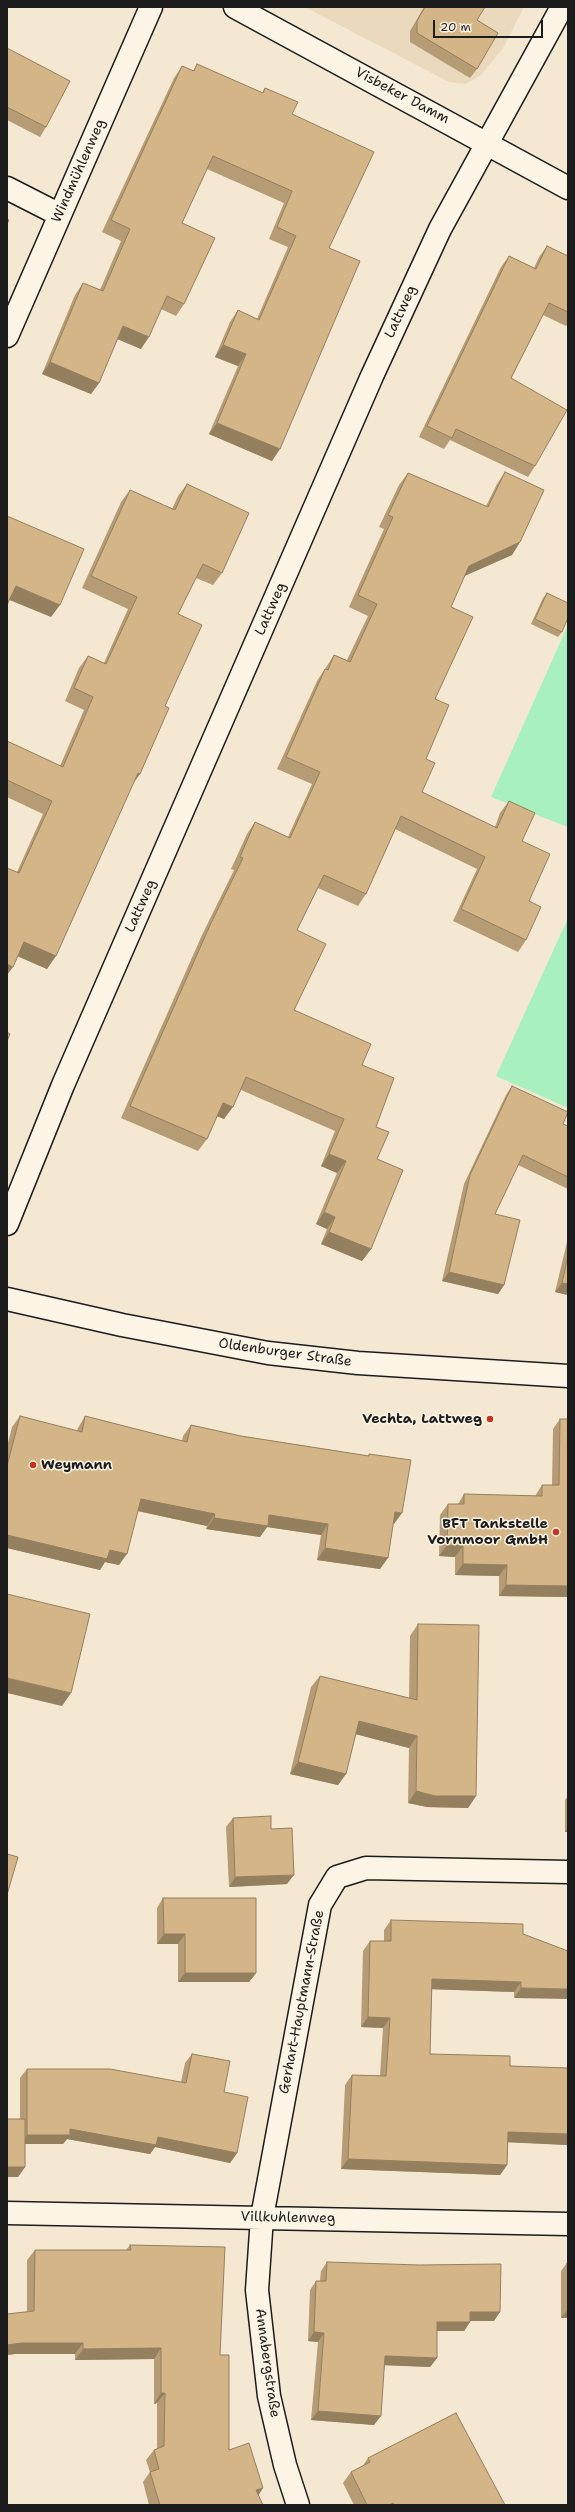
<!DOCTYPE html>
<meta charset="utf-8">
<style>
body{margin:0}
#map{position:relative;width:575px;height:2512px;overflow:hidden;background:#f4e8d2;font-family:"Shantell Sans",sans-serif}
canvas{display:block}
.frame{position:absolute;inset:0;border:8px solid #1c1c1c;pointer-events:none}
.scale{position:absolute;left:433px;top:20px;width:110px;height:18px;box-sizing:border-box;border:2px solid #1c1c1c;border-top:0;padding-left:5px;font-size:12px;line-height:14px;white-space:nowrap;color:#1c1c1c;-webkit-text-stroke:3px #fcf5e5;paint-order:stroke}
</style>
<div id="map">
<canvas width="575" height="2512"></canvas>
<div class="frame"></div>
<div class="scale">20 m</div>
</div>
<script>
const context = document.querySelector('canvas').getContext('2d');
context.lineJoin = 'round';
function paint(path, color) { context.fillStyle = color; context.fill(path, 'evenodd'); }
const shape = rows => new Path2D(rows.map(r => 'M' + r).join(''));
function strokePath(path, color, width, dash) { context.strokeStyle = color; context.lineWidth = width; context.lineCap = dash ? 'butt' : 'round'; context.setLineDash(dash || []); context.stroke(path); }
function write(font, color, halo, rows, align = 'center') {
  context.font = font + ' "Shantell Sans",sans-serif'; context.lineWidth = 3; context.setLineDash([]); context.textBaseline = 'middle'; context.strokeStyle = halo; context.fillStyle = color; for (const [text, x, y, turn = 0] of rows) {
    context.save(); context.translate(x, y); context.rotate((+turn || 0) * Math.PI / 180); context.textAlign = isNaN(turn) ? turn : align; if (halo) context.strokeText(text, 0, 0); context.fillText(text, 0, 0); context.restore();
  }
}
const built = shape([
 [305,7,524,7,503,48,481,75,466,84,449,82]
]);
const green = shape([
 [568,625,568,827,491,797],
 [568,918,568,1108,496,1076]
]);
const minor = shape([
 [7,188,60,215],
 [7,336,151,7],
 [7,2213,568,2224],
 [298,2505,285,2465,269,2396,257,2290,262,2217,320,1905,337,1877,366,1868,568,1872]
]);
const tertiary = shape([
 [235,7,568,188],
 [7,1224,63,1085,372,376,440,229,562,7]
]);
const secondary = shape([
 [7,1299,122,1325,268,1353,358,1363,568,1376]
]);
const wall = shape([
 [424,7,485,7,477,20,477,69,470,78,410,42,410,31],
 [7,48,46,127,40,137,7,120],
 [197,64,262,93,265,88,292,114,329,248,272,461,209,434,238,366,215,357,230,322,238,310,257,319,288,247,269,239,284,203,207,169,182,223,184,304,176,316,161,309,141,349,117,339,99,383,91,394,42,374,75,295,83,283,100,290,121,241,102,232,174,78,182,66,193,71],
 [547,246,568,256,568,324,566,326,543,315,511,378,535,466,528,477,450,440,444,449,419,437,501,267,509,256,534,268,539,257],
 [505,472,520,542,512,555,464,576,451,607,426,759,422,792,495,827,500,813,509,801,522,841,529,901,526,940,518,952,453,921,477,869,395,829,366,894,358,906,318,888,297,930,294,1010,362,1065,376,1127,377,1159,371,1249,362,1261,321,1244,327,1229,316,1224,337,1173,321,1166,335,1131,241,1090,224,1119,217,1116,207,1139,198,1151,121,1118,202,935,234,870,231,869,247,834,255,822,288,837,312,784,277,769,317,681,334,655,347,660,368,616,349,607,384,529,379,527,399,485,408,473,486,506,497,484],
 [187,484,222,573,213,585,196,578,178,614,165,706,140,774,132,784,47,969,17,956,17,872,43,814,7,797,7,741,60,766,84,710,65,701,79,668,88,656,104,663,128,609,82,588,121,502,130,490,172,509,178,496],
 [547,593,562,632,558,637,531,624,543,598],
 [512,1086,563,1124,568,1126,568,1189,518,1165,495,1214,504,1285,498,1294,442,1281,464,1184,506,1095],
 [568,1240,568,1295,555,1292,567,1242],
 [20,1416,77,1431,78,1428,85,1416,182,1441,183,1436,191,1425,241,1436,368,1456,369,1454,394,1524,393,1524,380,1569,317,1560,321,1535,267,1527,260,1537,206,1529,207,1526,138,1511,119,1565,105,1562,100,1570,7,1548,7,1447,12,1427],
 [560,1419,568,1597,499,1596,499,1576,455,1575,455,1557,439,1556,440,1515,448,1504,458,1504,464,1494,535,1496,542,1485,552,1485,553,1429],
 [418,1624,476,1796,468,1808,427,1807,408,1803,409,1748,356,1734,346,1774,338,1785,290,1774,311,1687,320,1676,409,1698,410,1636],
 [568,1796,568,1832,565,1832,565,1800],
 [233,1818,271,1829,287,1884,229,1887,226,1827],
 [163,1898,256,1973,249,1982,178,1982,178,1944,157,1944,157,1908],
 [391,1920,523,1934,568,1951,514,1998,514,1992,432,1989,430,2054,510,2066,568,2068,568,2145,508,2142,507,2165,500,2175,341,2169,345,2085,352,2075,380,2076,383,2028,361,2027,363,1951,370,1941,384,1941,384,1930],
 [192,2054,224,2092,237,2153,230,2163,155,2147,150,2154,67,2139,63,2144,25,2144,25,2167,18,2177,20,2119,20,2078,27,2069,181,2082,185,2063],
 [130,2245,220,2355,229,2450,258,2495,263,2505,149,2505,143,2482,150,2472,146,2460,154,2450,157,2449,157,2403,154,2404,154,2359,75,2360,75,2354,15,2354,7,2355,7,2314,27,2312,27,2260,35,2250,126,2250],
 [568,2261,568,2318,561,2318,561,2271],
 [327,2262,494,2321,470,2321,470,2322,464,2331,437,2331,437,2358,430,2367,385,2365,374,2425,311,2420,318,2342,308,2341,310,2290,316,2281,320,2281,321,2271],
 [368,2458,505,2505,354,2505,343,2483,351,2472,362,2467]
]);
const shadedWall = shape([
 [123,326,149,337,141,349,115,338],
 [223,345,246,354,238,366,215,357],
 [50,362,99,383,91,394,42,374],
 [217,423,280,449,272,461,209,434],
 [520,542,512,555,460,578,469,566],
 [16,586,60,605,51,617,7,599],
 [138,773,140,774,131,786],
 [24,942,56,956,47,969,15,955],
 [7,964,13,967,7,975],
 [223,1103,233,1107,224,1119,214,1115],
 [329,1154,346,1161,337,1173,321,1166],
 [324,1212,335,1217,327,1229,316,1224],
 [329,1232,371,1249,362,1261,321,1244],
 [449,1272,504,1285,498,1294,442,1281],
 [562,1283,568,1284,568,1295,555,1292],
 [141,1499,215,1514,207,1526,133,1510],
 [395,1512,402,1513,394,1524,387,1523],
 [269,1515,328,1524,321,1535,267,1527,260,1537,206,1529,214,1518],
 [7,1535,110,1550,127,1554,119,1565,105,1562,100,1570,7,1548],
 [447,1545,463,1546,455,1557,439,1556],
 [325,1548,388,1558,380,1569,317,1560],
 [463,1564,507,1565,499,1576,455,1575],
 [506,1585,568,1586,568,1597,499,1596],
 [7,1678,71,1693,62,1706,7,1693],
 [359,1721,417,1736,409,1748,351,1733],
 [298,1762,346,1774,338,1785,290,1774],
 [416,1791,476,1796,468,1808,427,1807,408,1803],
 [568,1828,568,1832,565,1832],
 [294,1875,287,1884,229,1887,235,1877],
 [164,1934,185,1934,178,1944,157,1944],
 [185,1973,256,1973,249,1982,178,1982],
 [432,1979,521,1982,514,1992,425,1989],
 [521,1988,568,1989,568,1999,514,1998],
 [368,2017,390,2018,383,2028,361,2027],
 [70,2129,158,2137,237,2153,230,2163,155,2147,150,2154,67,2139,63,2144,21,2144,27,2135],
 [508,2132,568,2134,568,2145,501,2142],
 [348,2159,507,2165,500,2175,341,2169],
 [7,2167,25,2167,18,2177,7,2177],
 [568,2309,568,2318,561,2318],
 [470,2312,500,2312,494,2321,464,2321],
 [437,2322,470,2322,464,2331,431,2331],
 [314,2332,324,2333,318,2342,308,2341],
 [22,2343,83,2343,75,2354,15,2354,7,2355,7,2345],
 [161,2348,154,2359,75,2360,83,2349],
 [385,2356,437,2358,430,2367,379,2365],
 [161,2393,165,2393,157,2403,154,2404],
 [318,2411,381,2416,374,2425,311,2420],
 [263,2488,256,2499,256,2490]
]);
const building = shape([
 [425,7,485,7,477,20,498,33,477,69,417,33,417,21,425,7],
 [7,48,70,81,46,127,7,107,7,48],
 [197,64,263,93,265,88,298,102,292,114,374,152,329,248,360,261,280,449,217,423,246,354,223,345,238,310,259,320,296,236,277,227,292,191,213,156,182,223,215,238,184,304,167,296,149,337,123,326,99,383,50,362,83,283,103,291,130,229,111,220,182,66,194,71,197,64],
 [7,219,9,220,7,224,7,219],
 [547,246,568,256,568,312,549,303,511,378,567,410,535,466,456,429,452,438,427,426,509,256,536,269,547,246],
 [505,472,544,490,520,542,469,566,451,607,473,617,435,699,449,705,426,759,435,763,422,792,497,828,509,801,535,813,522,841,550,854,529,901,541,907,526,940,461,909,485,857,401,816,366,894,324,875,297,930,326,944,294,1010,371,1044,362,1065,394,1078,376,1127,389,1132,377,1159,403,1170,371,1249,329,1232,335,1217,324,1212,346,1161,329,1154,344,1119,246,1077,233,1107,223,1103,207,1139,130,1106,211,923,243,858,240,857,255,822,290,838,320,772,286,757,325,669,328,670,334,655,350,662,377,604,358,595,393,517,388,515,408,473,488,507,505,472],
 [187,484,249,513,222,573,203,564,178,614,202,625,165,706,169,708,140,774,138,773,56,956,24,942,13,967,7,964,7,868,19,873,52,801,7,780,7,741,63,767,93,697,74,688,88,656,106,664,137,597,91,576,130,490,175,510,187,484],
 [7,516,84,549,60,605,16,586,7,605,7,516],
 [547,593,568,603,568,618,562,632,535,619,547,593],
 [7,1032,10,1034,7,1041,7,1032],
 [512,1086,568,1112,563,1124,568,1126,568,1177,523,1155,495,1214,520,1220,504,1285,449,1272,470,1175,512,1086],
 [568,1256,568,1284,562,1283,568,1256],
 [20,1416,82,1432,85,1416,187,1442,191,1425,241,1436,369,1456,369,1454,411,1460,402,1513,395,1512,388,1558,325,1548,328,1524,269,1515,268,1526,214,1518,215,1514,141,1499,127,1554,110,1550,107,1559,7,1535,7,1466,20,1416],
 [560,1419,568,1419,568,1586,506,1585,507,1565,463,1564,463,1546,447,1545,448,1504,464,1504,464,1494,542,1496,542,1485,559,1485,560,1419],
 [7,1594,90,1614,71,1693,7,1678,7,1594],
 [418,1624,479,1625,476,1796,435,1796,416,1791,417,1736,359,1721,346,1774,298,1762,320,1676,417,1700,418,1624],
 [271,1816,271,1829,292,1828,294,1875,235,1877,233,1818,271,1816],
 [7,1854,18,1857,7,1895,7,1854],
 [163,1898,256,1898,256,1973,185,1973,185,1934,164,1934,163,1898],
 [391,1920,523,1924,523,1934,568,1951,568,1989,521,1988,521,1982,432,1979,430,2054,510,2056,510,2066,568,2068,568,2134,508,2132,507,2165,348,2159,352,2075,386,2076,390,2018,368,2017,370,1941,391,1941,391,1920],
 [192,2054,230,2061,224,2092,248,2097,237,2153,158,2137,156,2145,70,2129,70,2135,27,2135,27,2069,110,2069,186,2083,192,2054],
 [7,2119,25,2119,25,2167,7,2167,7,2119],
 [130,2245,225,2247,220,2355,229,2355,229,2450,249,2443,263,2488,256,2490,263,2505,160,2505,150,2472,159,2469,154,2450,164,2446,165,2393,161,2393,161,2348,83,2349,83,2343,22,2343,7,2345,7,2314,34,2311,35,2250,131,2250,130,2245],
 [327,2262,419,2265,501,2264,500,2312,470,2312,470,2322,437,2322,437,2358,385,2356,381,2416,318,2411,324,2333,314,2332,316,2281,326,2281,327,2262],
 [456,2413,505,2505,394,2505,393,2503,389,2505,367,2505,351,2472,370,2462,368,2458,456,2413]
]);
const markers = [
 [490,1419,4,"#c8321e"],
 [33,1465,4,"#c8321e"],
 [556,1532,4,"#c8321e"]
];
const streetNames = [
 ["Visbeker Damm",402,96,28],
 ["Windmühlenweg",79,171,-66],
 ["Lattweg",401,312,-65],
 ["Lattweg",271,609,-66],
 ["Lattweg",141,906,-66],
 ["Oldenburger Straße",285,1353,8],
 ["Gerhart-Hauptmann-Straße",302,2002,-79],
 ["Villkuhlenweg",288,2218,1],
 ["Annabergstraße",267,2363,82]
];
const poiNames = [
 ["Vechta, Lattweg",482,1419],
 ["Weymann",41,1465,"left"],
 ["BFT Tankstelle",548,1524],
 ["Vornmoor GmbH",548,1540]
];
paint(built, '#ead9bc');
paint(green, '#a8f1be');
strokePath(minor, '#1c1c1c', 25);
strokePath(tertiary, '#1c1c1c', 25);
strokePath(secondary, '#1c1c1c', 25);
strokePath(minor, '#fcf5e5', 22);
strokePath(tertiary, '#fcf5e5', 22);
strokePath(secondary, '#fcf5e5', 22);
paint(wall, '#b59c74');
paint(shadedWall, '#947f5e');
paint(building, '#d3b587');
strokePath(building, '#947f5e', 1);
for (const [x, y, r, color] of markers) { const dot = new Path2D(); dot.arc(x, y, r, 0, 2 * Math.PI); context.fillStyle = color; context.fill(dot); strokePath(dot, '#fcf5e5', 1.5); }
write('14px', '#1c1c1c', '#fcf5e5', streetNames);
write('bold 14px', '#1c1c1c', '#fcf5e5', poiNames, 'right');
</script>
